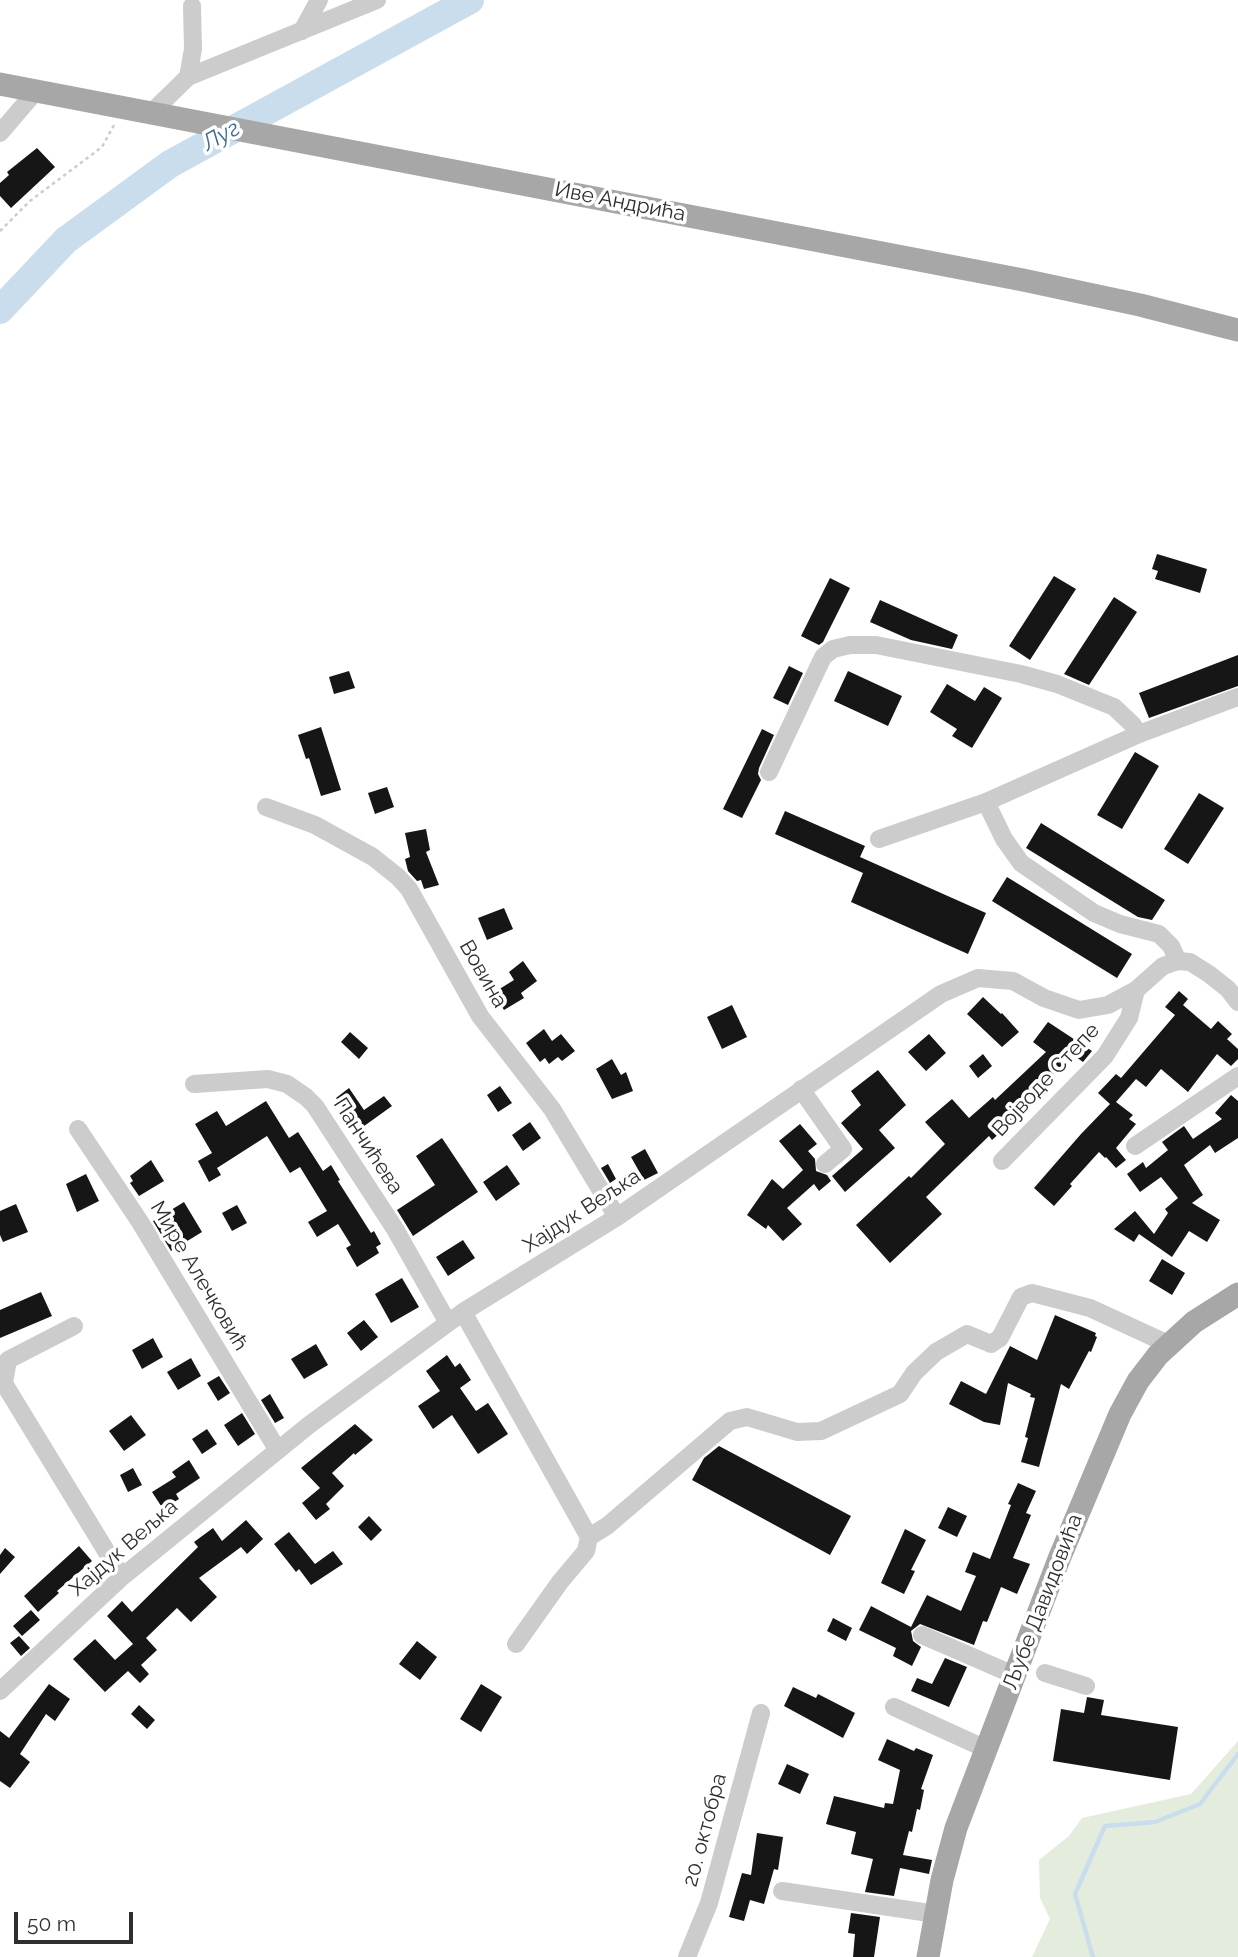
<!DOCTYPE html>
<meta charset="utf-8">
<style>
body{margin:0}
#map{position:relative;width:1238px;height:1957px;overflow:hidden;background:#fff;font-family:Raleway,sans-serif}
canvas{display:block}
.scale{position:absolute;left:14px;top:1912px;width:119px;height:32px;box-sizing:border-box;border:4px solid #2f2f2f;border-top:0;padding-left:9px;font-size:21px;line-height:24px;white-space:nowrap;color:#2f2f2f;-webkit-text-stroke:5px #fff;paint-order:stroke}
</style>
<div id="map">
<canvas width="1238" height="1957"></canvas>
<div class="scale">50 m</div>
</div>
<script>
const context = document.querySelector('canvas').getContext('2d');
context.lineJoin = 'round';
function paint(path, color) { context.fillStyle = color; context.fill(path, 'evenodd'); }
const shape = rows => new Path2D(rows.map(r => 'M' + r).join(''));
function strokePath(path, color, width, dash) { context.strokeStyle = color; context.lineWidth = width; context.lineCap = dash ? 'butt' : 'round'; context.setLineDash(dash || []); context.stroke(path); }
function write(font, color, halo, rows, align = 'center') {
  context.font = font + ' Raleway,sans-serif'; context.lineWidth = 7; context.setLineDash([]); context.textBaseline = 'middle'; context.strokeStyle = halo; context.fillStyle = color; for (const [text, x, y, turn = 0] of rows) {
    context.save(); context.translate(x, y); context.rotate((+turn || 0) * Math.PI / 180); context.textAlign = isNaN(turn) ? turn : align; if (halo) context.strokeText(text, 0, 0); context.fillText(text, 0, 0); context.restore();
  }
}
const green = shape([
 [1238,1741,1238,1957,1032,1957,1050,1919,1040,1898,1039,1860,1069,1836,1082,1818,1191,1794]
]);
const stream = shape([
 [1093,1957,1075,1894,1105,1826,1155,1822,1200,1804,1238,1754]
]);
const river = shape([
 [0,310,66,240,170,164,470,0]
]);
const building = shape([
 [37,148,55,167,11,208,0,196,0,183,9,175,7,172],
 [1157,554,1207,569,1200,593,1155,579,1158,571,1152,569],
 [1054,576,1076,589,1030,660,1009,646],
 [830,578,850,588,823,642,819,645,801,636],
 [1114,597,1137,612,1089,685,1064,674],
 [880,600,958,635,952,649,911,640,870,622],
 [1238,655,1238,686,1149,718,1139,693],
 [789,666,803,673,788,705,773,698],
 [349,671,355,688,334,694,329,677],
 [848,671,902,696,888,726,834,701],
 [947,684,975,701,984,687,1002,698,972,748,952,736,957,729,930,712],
 [321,727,341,790,321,796,309,758,306,759,298,735],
 [762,729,774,735,759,768,758,774,761,780,742,818,723,809],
 [1135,752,1159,766,1122,829,1097,815],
 [387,787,394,807,375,814,368,793],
 [1199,793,1224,808,1188,864,1164,849],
 [785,811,865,846,860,857,986,913,968,954,851,902,863,873,775,834],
 [1041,823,1165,900,1152,920,1138,917,1026,848],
 [426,829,430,850,426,852,439,885,424,889,421,880,417,881,408,871,405,859,410,857,405,833],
 [1007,877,1132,954,1117,978,992,901],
 [504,908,513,929,487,940,478,918],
 [523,961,537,981,521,993,524,998,504,1010,493,993,514,980,509,972],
 [1179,991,1188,999,1183,1005,1211,1029,1218,1021,1232,1034,1227,1039,1238,1049,1238,1059,1231,1066,1217,1054,1188,1092,1161,1069,1146,1087,1136,1079,1116,1102,1133,1115,1129,1119,1136,1124,1116,1148,1126,1160,1116,1168,1106,1157,1105,1158,1099,1152,1070,1184,1072,1186,1054,1206,1034,1188,1081,1134,1110,1104,1098,1093,1116,1074,1121,1078,1175,1015,1165,1007],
 [983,997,1001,1014,1002,1013,1019,1032,1002,1047,967,1014],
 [732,1005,747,1037,722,1049,707,1017],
 [1048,1022,1092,1051,1083,1062,1072,1054,1063,1066,1009,1116,1013,1121,992,1140,989,1136,926,1197,942,1214,890,1263,856,1225,909,1176,911,1178,945,1144,925,1122,952,1099,969,1118,993,1097,995,1100,1046,1052,1033,1042],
 [544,1029,552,1041,561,1034,575,1051,562,1061,558,1057,549,1064,545,1058,540,1062,526,1043],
 [350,1032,368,1048,359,1059,341,1042],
 [929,1034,946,1053,926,1071,908,1052],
 [983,1054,992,1066,978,1078,969,1066],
 [612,1059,621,1075,626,1072,633,1091,612,1099,596,1069],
 [878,1070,906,1105,879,1130,895,1148,845,1192,832,1176,863,1149,841,1123,861,1105,851,1091],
 [500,1086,512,1103,498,1112,487,1095],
 [349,1088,364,1110,384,1096,392,1106,360,1129,336,1098],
 [1231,1095,1238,1101,1238,1138,1215,1153,1210,1145,1184,1165,1203,1195,1192,1203,1220,1220,1207,1242,1189,1231,1172,1257,1139,1234,1134,1242,1114,1229,1135,1211,1154,1234,1168,1213,1165,1209,1178,1198,1161,1177,1140,1192,1127,1174,1143,1162,1146,1168,1168,1150,1162,1142,1184,1126,1193,1139,1222,1119,1215,1113],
 [266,1101,289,1138,298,1132,323,1171,331,1165,340,1180,338,1181,371,1233,374,1231,381,1244,376,1247,379,1253,357,1267,346,1248,351,1245,338,1224,317,1237,308,1222,327,1211,300,1167,290,1173,267,1136,217,1168,221,1175,209,1182,198,1161,212,1153,195,1124,217,1111,226,1126],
 [530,1122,541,1138,523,1151,512,1135],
 [800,1124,817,1144,808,1151,815,1159,816,1171,827,1175,831,1181,819,1191,814,1184,787,1208,802,1224,783,1241,768,1225,766,1229,747,1215,772,1179,783,1189,803,1170,779,1141],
 [442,1138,478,1192,413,1236,397,1210,435,1185,416,1156],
 [645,1149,658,1173,644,1180,631,1157],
 [151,1160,164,1181,139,1196,130,1183,133,1181,130,1176],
 [608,1164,616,1179,610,1183,601,1168],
 [507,1165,520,1184,496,1201,483,1182],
 [86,1174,99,1201,77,1212,66,1184],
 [184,1202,202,1232,171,1251,153,1221],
 [16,1204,28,1232,3,1242,0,1235,0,1211],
 [237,1205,247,1223,232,1231,222,1213],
 [463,1240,475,1258,448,1276,436,1257],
 [1162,1259,1185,1273,1172,1295,1149,1281],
 [402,1278,419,1307,391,1323,375,1294],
 [41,1292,52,1316,0,1338,0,1310],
 [1055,1315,1096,1333,1095,1336,1097,1337,1091,1352,1089,1351,1069,1389,1061,1384,1039,1467,1021,1462,1028,1438,1025,1437,1035,1398,1030,1397,1031,1394,1008,1383,1000,1425,984,1422,949,1404,961,1381,986,1394,1010,1346,1037,1360],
 [364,1320,378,1337,361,1351,347,1333],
 [153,1338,163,1357,142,1369,132,1350],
 [316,1344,328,1365,304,1379,291,1359],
 [447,1355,455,1367,460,1363,471,1380,460,1388,476,1411,488,1403,508,1434,478,1454,452,1415,433,1429,418,1406,440,1391,426,1371],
 [191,1358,201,1376,178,1390,167,1372],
 [219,1376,230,1393,218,1401,207,1383],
 [270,1394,284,1418,275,1423,261,1400],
 [242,1413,255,1434,238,1446,224,1425],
 [131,1415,146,1435,124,1451,109,1431],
 [355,1424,373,1440,355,1455,354,1453,332,1473,344,1486,326,1504,330,1509,316,1520,302,1503,320,1488,301,1468],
 [207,1429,217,1444,202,1454,192,1439],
 [719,1446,851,1516,830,1555,692,1480,704,1458],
 [189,1460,200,1478,176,1494,179,1499,163,1509,152,1492,176,1477,172,1472],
 [133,1468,142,1485,128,1492,120,1475],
 [1018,1483,1036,1491,1026,1513,1031,1515,1013,1558,1030,1564,1017,1594,1001,1587,987,1622,983,1621,974,1645,920,1624,911,1631,913,1641,921,1647,912,1666,893,1656,896,1648,859,1630,871,1606,911,1627,927,1595,961,1611,976,1576,965,1572,973,1552,990,1559,1011,1505,1008,1504],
 [948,1507,967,1516,957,1537,938,1528],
 [369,1516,382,1530,371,1541,358,1527],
 [246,1520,263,1539,247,1554,241,1547,199,1578,217,1597,191,1622,177,1608,146,1638,157,1650,141,1665,149,1674,140,1683,128,1671,105,1692,73,1659,95,1639,115,1660,133,1644,107,1616,122,1601,132,1612,198,1547,194,1542,213,1528,222,1541],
 [905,1529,926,1540,911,1570,915,1571,904,1594,881,1583],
 [289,1532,315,1564,333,1551,343,1564,311,1585,299,1569,296,1572,274,1544],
 [79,1546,92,1561,57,1591,59,1593,38,1612,24,1596],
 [5,1548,15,1557,0,1574,0,1555],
 [31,1610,40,1620,22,1636,13,1626],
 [833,1618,852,1628,846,1641,827,1631],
 [19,1636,30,1648,21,1656,10,1643],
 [417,1641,437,1657,420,1680,399,1664],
 [945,1658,967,1667,949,1707,911,1691,917,1678,932,1684],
 [49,1684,70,1699,55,1721,46,1714,20,1754,30,1762,10,1788,0,1781,0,1731,9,1738],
 [481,1684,502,1697,481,1732,460,1719],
 [793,1687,816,1698,818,1694,855,1713,843,1738,784,1706],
 [1087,1697,1104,1700,1101,1715,1178,1727,1170,1780,1053,1761,1061,1709,1084,1713],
 [139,1705,155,1720,147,1729,131,1714],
 [887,1739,914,1751,916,1748,933,1755,921,1789,924,1790,920,1810,917,1809,912,1832,909,1831,903,1855,932,1860,929,1874,900,1868,894,1896,865,1892,873,1859,851,1854,856,1832,826,1824,834,1796,884,1808,885,1803,893,1804,900,1770,878,1760],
 [787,1764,809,1774,800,1794,778,1784],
 [757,1833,783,1837,778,1870,774,1869,764,1904,750,1900,744,1921,729,1917,742,1873,751,1875],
 [851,1913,880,1917,874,1957,853,1957,855,1934,848,1933]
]);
const path = shape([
 [0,231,30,201,102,147,114,125]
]);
const minor = shape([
 [302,31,319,0],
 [188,77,377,0],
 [151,113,188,77,193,49,192,6],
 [0,133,36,91],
 [769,772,823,657,833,649,850,645,876,645,1021,674,1057,684,1114,707,1132,724,1139,734],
 [986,802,1004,839,1021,863,1094,913,1120,924,1159,934,1171,946,1178,961],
 [266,807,315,825,373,857,398,877,409,889,480,1016,552,1109,617,1217],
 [879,839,986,802,1139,734,1238,697],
 [194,1084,268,1079,287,1084,306,1097,315,1106,395,1229,448,1323],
 [801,1089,843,1149,825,1164],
 [78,1129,140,1222,277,1449],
 [1135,1146,1238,1076],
 [1002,1161,1105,1056,1129,1018,1136,990],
 [463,1312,589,1537,586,1551,560,1582,516,1644],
 [0,1377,122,1577],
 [4,1383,8,1360,74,1326],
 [589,1537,607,1526,730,1421,747,1417,797,1432,821,1431,900,1394,914,1373,936,1352,967,1334,991,1344,1000,1338,1021,1297,1032,1293,1090,1308,1168,1344],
 [922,1635,1014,1675],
 [1045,1673,1086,1686],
 [0,1691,122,1577,309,1425,463,1312,617,1217,941,994,978,978,1013,981,1044,998,1079,1010,1108,1005,1136,990,1163,966,1178,961,1190,962,1209,974,1228,989,1238,1002],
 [894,1707,986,1749],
 [782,1891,936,1914],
 [687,1957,709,1903,761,1713]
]);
const major = shape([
 [0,84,1023,280,1140,305,1238,330],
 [928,1957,942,1880,956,1828,1059,1559,1120,1414,1138,1381,1158,1355,1194,1322,1238,1294]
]);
const streetNames = [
 ["Иве Андрића",620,202,11],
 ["Вовина",483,974,60],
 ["Војводе Степе",1046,1080,-47],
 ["Панчићева",368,1146,57],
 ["Хајдук Вељка",582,1211,-33],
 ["Мире Алечковић",199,1276,59],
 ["Хајдук Вељка",124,1548,-41],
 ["Љубе Давидовића",1043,1602,-69],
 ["20. октобра",705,1830,-75]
];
const waterNames = [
 ["Луг",221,136,-29]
];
paint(green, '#e4eddd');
strokePath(stream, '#c9dded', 4.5);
strokePath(river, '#c9dded', 28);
paint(building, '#161616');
strokePath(path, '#ccc', 2.5, [3.5, 3.5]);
strokePath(minor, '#ccc', 18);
strokePath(major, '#a7a7a7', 23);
write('21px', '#2f2f2f', '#fff', streetNames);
write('italic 23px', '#3a6c94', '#fff', waterNames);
</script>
